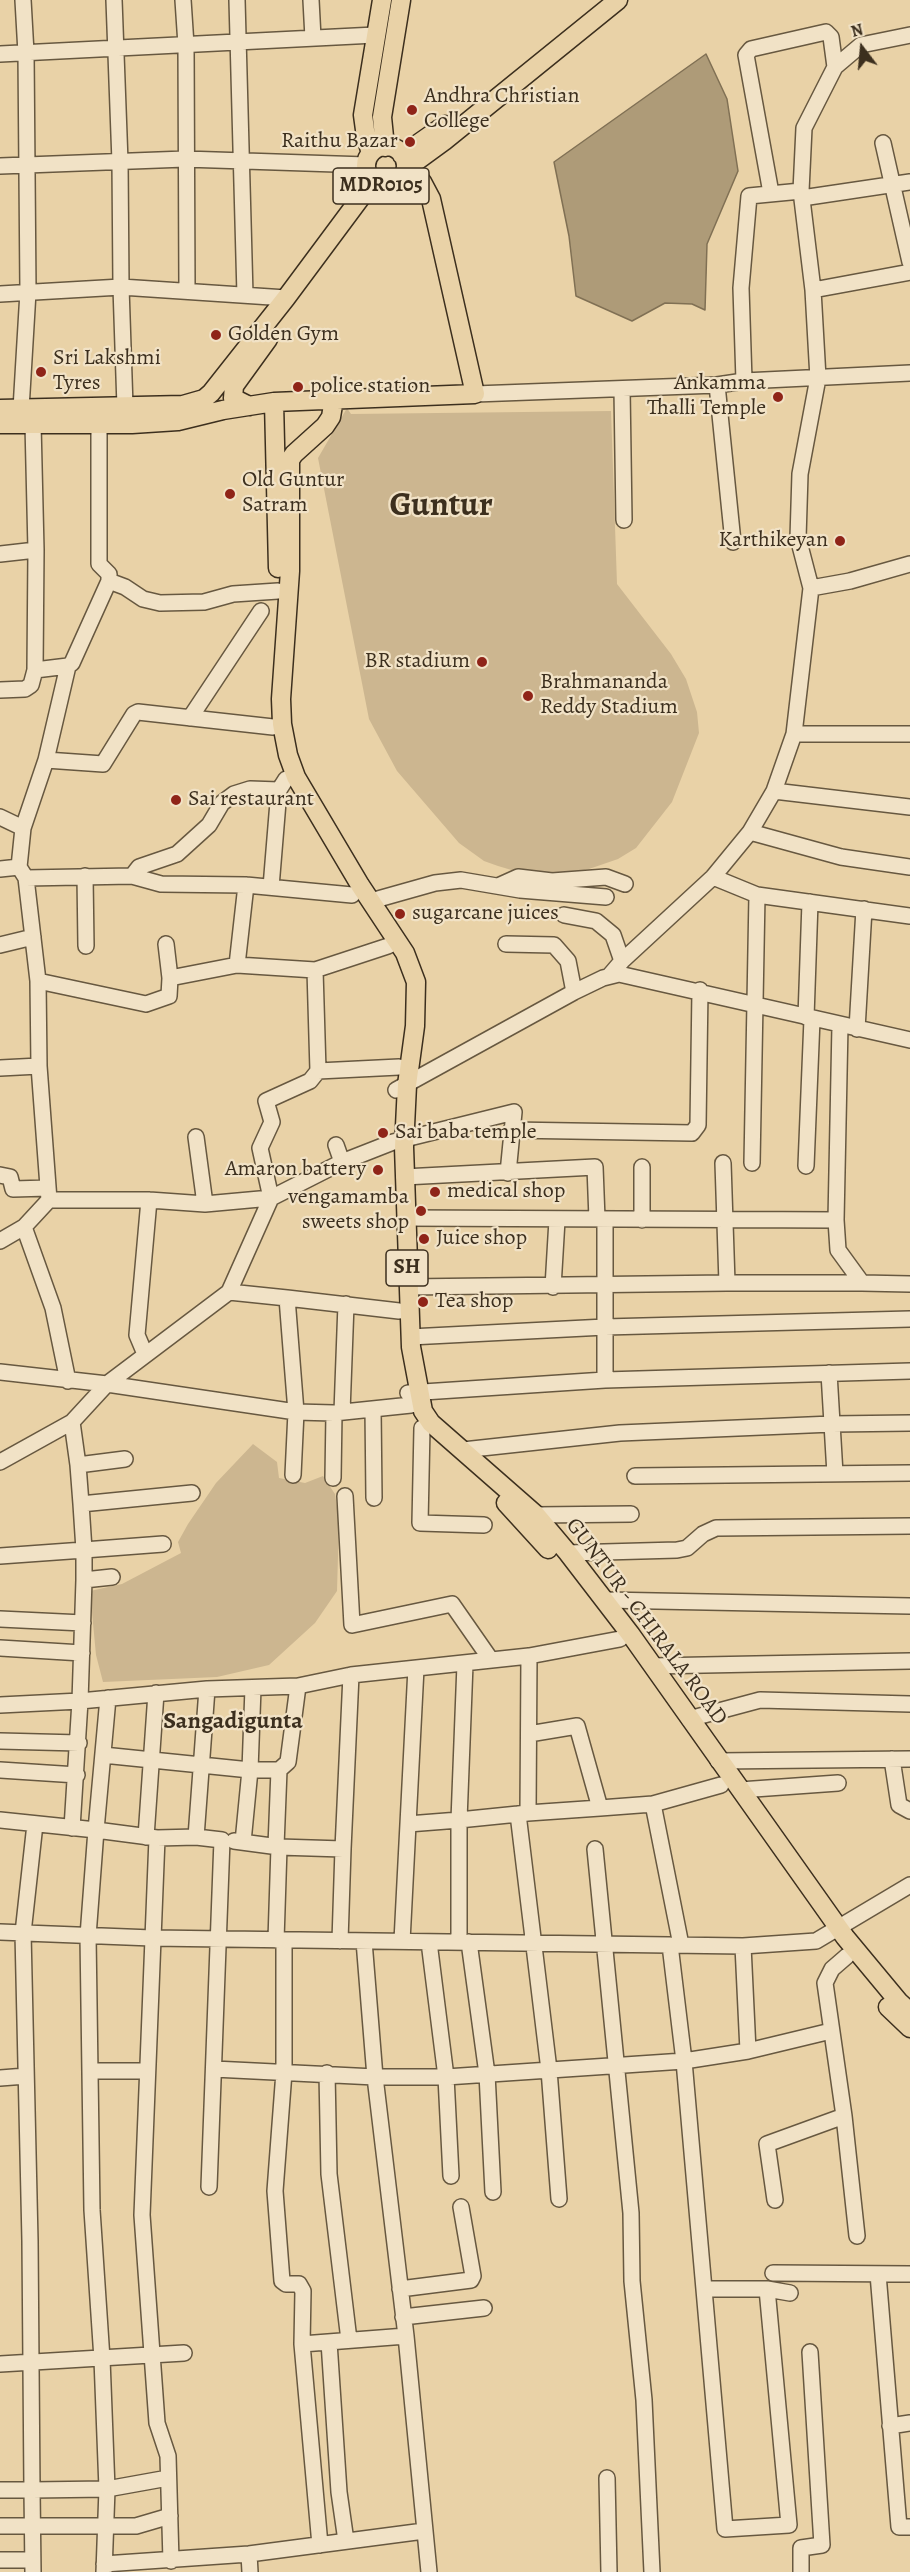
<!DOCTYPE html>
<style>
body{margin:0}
#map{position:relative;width:910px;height:2572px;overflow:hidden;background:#e9d2a7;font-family:Alegreya,serif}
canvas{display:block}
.north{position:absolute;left:832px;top:18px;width:60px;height:60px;-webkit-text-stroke:4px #f1e2c6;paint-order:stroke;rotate:344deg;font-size:16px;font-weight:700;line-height:24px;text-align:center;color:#3c2f1e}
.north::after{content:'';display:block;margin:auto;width:21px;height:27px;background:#3c2f1e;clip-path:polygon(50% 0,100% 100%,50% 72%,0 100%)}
</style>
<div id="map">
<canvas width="910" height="2572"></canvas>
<div class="north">N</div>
</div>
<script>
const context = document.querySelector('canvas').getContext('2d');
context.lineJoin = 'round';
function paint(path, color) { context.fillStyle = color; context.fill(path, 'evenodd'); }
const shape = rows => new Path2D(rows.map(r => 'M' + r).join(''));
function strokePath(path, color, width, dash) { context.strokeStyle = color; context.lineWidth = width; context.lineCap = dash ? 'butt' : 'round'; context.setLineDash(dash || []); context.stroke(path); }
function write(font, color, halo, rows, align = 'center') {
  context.font = font + ' Alegreya,serif'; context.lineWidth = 4.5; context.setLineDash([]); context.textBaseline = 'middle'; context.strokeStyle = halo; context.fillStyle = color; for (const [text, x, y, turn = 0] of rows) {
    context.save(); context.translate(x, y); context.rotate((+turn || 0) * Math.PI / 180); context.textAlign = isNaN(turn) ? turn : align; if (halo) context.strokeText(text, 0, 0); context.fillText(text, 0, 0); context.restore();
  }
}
const green = shape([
 [347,408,351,414,611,411,617,584,671,654,686,679,697,712,699,733,672,802,636,848,618,859,589,869,551,876,525,874,498,866,484,861,459,843,397,771,369,719,318,458],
 [253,1444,277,1462,279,1478,305,1483,323,1476,335,1494,339,1521,337,1591,315,1623,269,1665,217,1677,103,1682,96,1655,90,1591,122,1584,181,1553,178,1542,188,1524,216,1483]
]);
const water = shape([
 [706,54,727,99,738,171,707,244,705,310,692,304,665,303,632,321,576,296,569,236,554,162,706,54]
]);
const minor = shape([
 [114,0,120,162,121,287,125,407],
 [183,0,186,45,187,291],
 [237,0,245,295],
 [311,0,313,38],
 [0,54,375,35],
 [883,143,910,262],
 [0,166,185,159,366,165],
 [771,193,746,55,751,49,826,32,831,37,835,67],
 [802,198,910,182],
 [813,290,910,272],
 [0,294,121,287,286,298],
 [744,381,741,288,749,196,801,191],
 [717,385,733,542],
 [622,389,624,520],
 [475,394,717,385,744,381,910,373],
 [21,409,28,292,26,53,23,0],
 [33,424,36,550,35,670],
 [0,554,36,550],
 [109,581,125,587,143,599,160,603,204,602,233,594,278,591],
 [811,588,850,581,910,564],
 [0,690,25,689,31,685,35,670,68,666,72,663,109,581,109,574,99,564,99,424],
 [190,718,261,611],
 [794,734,910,734],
 [46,760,68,666],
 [774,791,910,807],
 [0,817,23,828,19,867,26,878,132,876,161,884,246,885,352,895],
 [23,828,46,760,103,764,134,714,138,712,273,727],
 [750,832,841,857,910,867],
 [0,869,19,867],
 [85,876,86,946],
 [132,876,139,867,177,854,209,825,222,803,234,794,250,789,279,790],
 [713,877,757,895,910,916],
 [246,885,237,965,315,970,388,946],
 [498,886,518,877,552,881,606,877,625,884],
 [271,887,279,790,286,779],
 [371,901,435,883,461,880,520,890,606,897],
 [564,915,596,921,613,935,622,961],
 [166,944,170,978],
 [506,944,554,945,568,961,574,992],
 [0,945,33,937],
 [610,975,622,961,713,877,750,832,774,791,794,734,811,588,798,538,800,474,818,378,813,290,801,191,804,128,835,67,861,45,910,35],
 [38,981,146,1004,169,996,170,978,237,965],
 [806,1017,810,902],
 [840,1025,836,1220,838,1250,862,1283,910,1284],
 [857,1029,864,909],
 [0,1068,39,1066],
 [318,1071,399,1067],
 [396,1090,574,992,603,978,619,974,910,1040],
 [511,1130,692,1133,698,1125,700,990],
 [196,1137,205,1204],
 [336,1145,342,1162],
 [752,1163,757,895],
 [806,1166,812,1019],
 [0,1175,10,1177,13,1189,48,1188],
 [404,1177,595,1167,597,1219],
 [49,1200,149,1200,205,1204,271,1198,260,1148,272,1122,266,1101,310,1081,318,1071,315,970],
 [406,1218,836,1220],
 [605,1219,605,1380],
 [642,1220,642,1167],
 [24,1227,53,1308,68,1381],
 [0,1241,24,1227,49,1200,39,1066,38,981,26,878],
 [727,1283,862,1283],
 [408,1287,727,1283,723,1163],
 [553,1287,557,1220],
 [229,1292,287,1298,296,1412,293,1475],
 [287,1298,399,1311],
 [410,1337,605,1327,910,1319],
 [145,1354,137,1335,149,1200],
 [0,1372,107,1384,296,1412,334,1413,411,1405],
 [829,1373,835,1474],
 [408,1393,605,1380,910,1371],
 [373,1409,374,1498],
 [342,1412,346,1304],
 [72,1422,78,1465,125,1459],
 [422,1428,420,1523,484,1525],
 [463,1450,620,1433,832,1424,910,1423],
 [0,1462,72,1422,107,1384,229,1292,271,1198,342,1162,393,1142,514,1112,508,1173],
 [78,1465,81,1504,192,1493],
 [635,1476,910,1473],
 [333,1478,334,1413],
 [345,1496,352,1625,452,1604,491,1660],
 [81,1504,84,1550,163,1544],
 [536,1515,631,1514],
 [568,1553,677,1550,687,1548,703,1534,716,1528,910,1526],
 [0,1556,84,1550,84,1580,112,1577],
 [84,1580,80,1701,207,1689,298,1686,351,1675,529,1656,620,1639],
 [605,1600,910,1606],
 [0,1619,83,1623],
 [0,1648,82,1653],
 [653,1666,910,1661],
 [416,1668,408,1824,459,1820,465,1664],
 [0,1705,80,1701,72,1828],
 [689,1719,760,1700,910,1704],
 [529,1734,577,1726,600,1808,653,1804,721,1785],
 [0,1741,79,1743],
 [103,1755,250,1770,253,1688],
 [892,1759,899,1805,910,1811],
 [718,1761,910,1759],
 [0,1770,77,1775],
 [740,1790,838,1783],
 [653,1804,681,1945],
 [528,1813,600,1808],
 [518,1814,549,2070,559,2199],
 [0,1820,96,1830,108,1698],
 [35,1824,23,1933,30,2241,32,2490,107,2489,168,2478],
 [146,1837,156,1693],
 [196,1837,222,1840,209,2187],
 [157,1838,196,1837,207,1689],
 [234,1841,279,1847,276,1940],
 [243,1842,250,1770,279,1770,288,1762,298,1686],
 [276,1846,279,1770],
 [279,1847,343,1849,340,1941],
 [343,1849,351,1675],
 [595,1849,631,2213,632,2281,644,2400,652,2572],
 [0,1932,152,1938,743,1946,816,1941,910,1885],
 [284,1940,284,2072,275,2191,282,2281,286,2284,299,2284,303,2291,302,2344,320,2545],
 [402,1941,408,1824],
 [429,1942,446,2077,451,2176],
 [459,1942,459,1820,528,1813,529,1656],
 [469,1942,487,2074,493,2192],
 [670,1945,684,2061,725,2529,789,2525,767,2289,705,2289],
 [743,1946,748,2051],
 [214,2069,375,2077,364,1941],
 [91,2071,147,2071],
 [327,2073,329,2174,349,2340],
 [0,2078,26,2076],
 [844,2116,857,2236],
 [775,2200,767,2144,844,2116,825,1983,832,1969,847,1956],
 [773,2273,910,2274],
 [878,2274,899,2527,910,2527],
 [400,2289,471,2280,473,2276,461,2207],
 [767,2289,790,2293],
 [403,2317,484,2308],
 [329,2342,339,2492,346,2541],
 [302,2344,406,2336],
 [0,2364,184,2353],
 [890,2426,910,2423],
 [607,2478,609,2572],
 [0,2490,32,2490,33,2572],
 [0,2526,136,2526,170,2516],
 [249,2554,250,2572],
 [0,2560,32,2560],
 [104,2564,249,2554,424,2531],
 [104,2572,107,2489,102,2359,92,2210,88,1936,96,1830,157,1838,142,2215,157,2423,168,2456,171,2561],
 [429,2572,406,2336,375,2077,446,2077,684,2061,748,2051,831,2031],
 [801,2572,801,2548,822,2545,810,2352]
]);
const major = shape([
 '366 166a20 20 0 1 1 40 0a20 20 0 1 1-40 0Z',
 [385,147,382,117,401,0],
 [371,153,366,137,363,115,382,0],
 [402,155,445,125],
 [407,168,444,141,618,0],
 [334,399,331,417,325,426,294,454,290,460,290,571,281,699,282,724,288,755,296,777,360,885,405,953,416,982,415,1026,407,1085,404,1147,411,1347,423,1411,431,1423,536,1515,568,1553,631,1635,845,1937,899,2002,910,2012],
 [274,402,278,568],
 [249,406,233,398,234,386,268,339],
 [0,409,183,405,204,399,211,393,286,298,373,181],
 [0,424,132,424,178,421,223,410,274,402,475,394,431,199,422,182,405,173],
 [506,1503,548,1549],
 [888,2007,910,2028]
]);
const markers = [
 [412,110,6,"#8f2418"],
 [410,142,6,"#8f2418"],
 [216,335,6,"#8f2418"],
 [41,372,6,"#8f2418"],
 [298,387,6,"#8f2418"],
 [778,397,6,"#8f2418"],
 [230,494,6,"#8f2418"],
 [840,541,6,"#8f2418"],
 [482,662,6,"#8f2418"],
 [528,696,6,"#8f2418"],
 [176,800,6,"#8f2418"],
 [400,914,6,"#8f2418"],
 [383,1133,6,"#8f2418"],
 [378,1170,6,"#8f2418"],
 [435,1192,6,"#8f2418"],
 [421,1211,6,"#8f2418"],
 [424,1239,6,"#8f2418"],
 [423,1302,6,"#8f2418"]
];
const shields = [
 [381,186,96],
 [407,1268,42]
];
const shieldNames = [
 ["MDR0105",381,186],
 ["SH",407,1268]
];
const poiNames = [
 ["Andhra Christian",424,97],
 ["College",424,122],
 ["Raithu Bazar",398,142,"right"],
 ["Golden Gym",228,335],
 ["Sri Lakshmi",53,359],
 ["Tyres",53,384],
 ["Ankamma",766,384,"right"],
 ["Thalli Temple",766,409,"right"],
 ["police station",310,387],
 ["Old Guntur",242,481],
 ["Satram",242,506],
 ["Karthikeyan",828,541,"right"],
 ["BR stadium",470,662,"right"],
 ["Brahmananda",540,683],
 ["Reddy Stadium",540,708],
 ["Sai restaurant",188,800],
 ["sugarcane juices",412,914],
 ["Sai baba temple",395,1133],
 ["Amaron battery",366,1170,"right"],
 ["medical shop",447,1192],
 ["vengamamba",409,1198,"right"],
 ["sweets shop",409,1223,"right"],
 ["Juice shop",436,1239],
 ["Tea shop",435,1302]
];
const streetNames = [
 ["GUNTUR - CHIRALA ROAD",646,1622,53]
];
const neighbourhoodNames = [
 ["Sangadigunta",233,1722]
];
const townNames = [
 ["Guntur",441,507]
];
paint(green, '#ccb690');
paint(water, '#ae9b78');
strokePath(water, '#807054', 1.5);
strokePath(minor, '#675840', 18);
strokePath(major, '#3c2f1e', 21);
strokePath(minor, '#f1e2c6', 15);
strokePath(major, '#e9d2a7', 18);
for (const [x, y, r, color] of markers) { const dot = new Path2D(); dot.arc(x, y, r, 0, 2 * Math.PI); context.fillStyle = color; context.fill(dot); strokePath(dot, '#f1e2c6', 2); }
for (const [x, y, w] of shields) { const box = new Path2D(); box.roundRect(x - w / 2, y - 18, w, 36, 4.5); context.fillStyle = '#f1e2c6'; context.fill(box); strokePath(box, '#3c2f1e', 1.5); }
write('bold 21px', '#3c2f1e', null, shieldNames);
write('22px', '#3c2f1e', '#f1e2c6', poiNames, 'left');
write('22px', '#3c2f1e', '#f1e2c6', streetNames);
write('bold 24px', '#3c2f1e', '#f1e2c6', neighbourhoodNames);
write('bold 34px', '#3c2f1e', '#f1e2c6', townNames);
</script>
